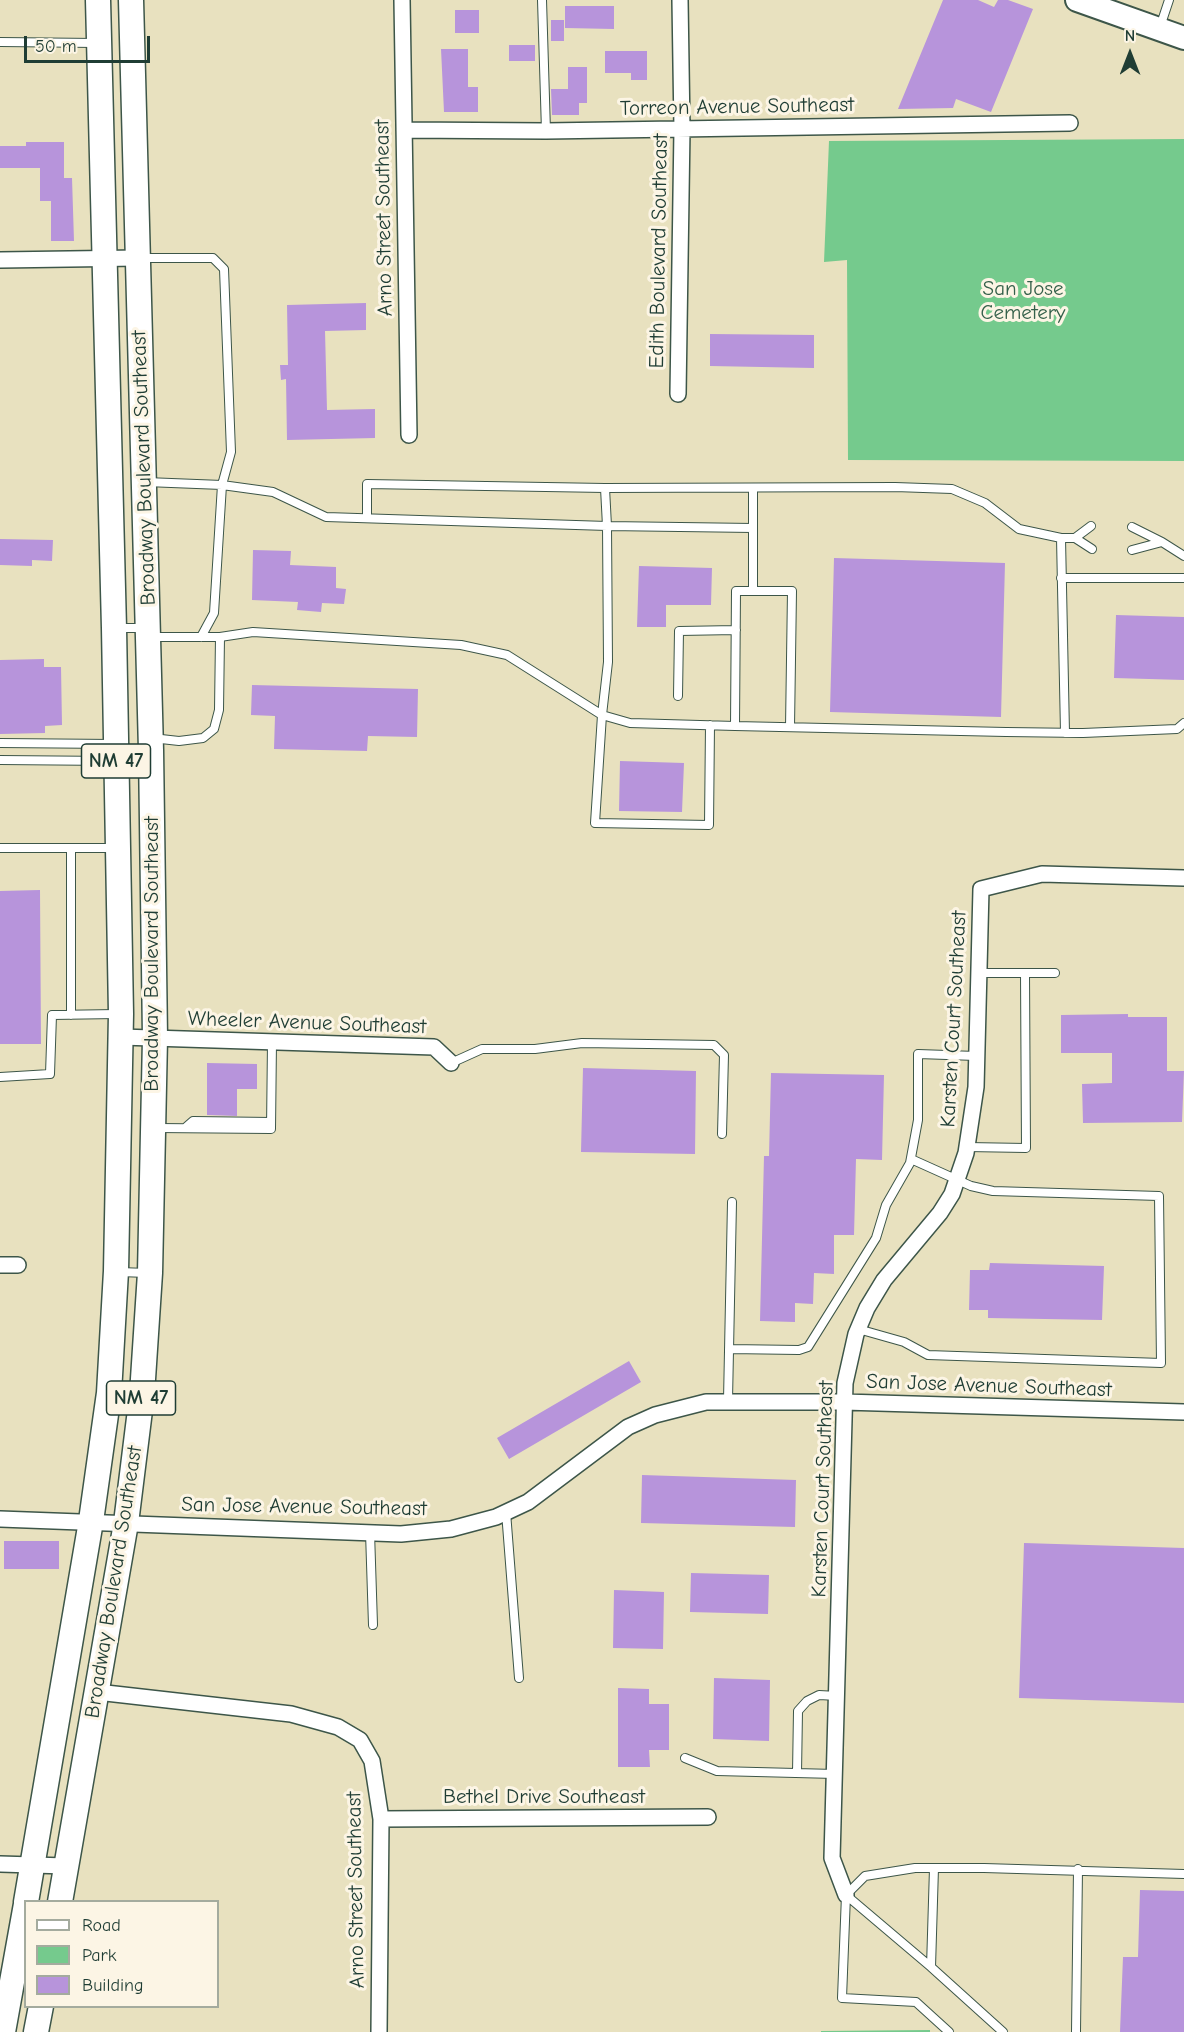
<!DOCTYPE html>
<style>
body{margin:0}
#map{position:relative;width:1184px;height:2032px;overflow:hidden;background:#e8e1bf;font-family:"Comic Neue",sans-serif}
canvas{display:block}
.legend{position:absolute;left:24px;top:1900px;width:195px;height:108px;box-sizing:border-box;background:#fcf5e5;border:2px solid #a4ab9e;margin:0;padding:8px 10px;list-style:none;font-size:18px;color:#1f3d34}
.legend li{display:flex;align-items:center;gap:12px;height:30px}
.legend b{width:30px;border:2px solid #a4ab9e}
.north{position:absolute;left:1100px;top:24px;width:60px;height:60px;-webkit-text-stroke:4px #fcf5e5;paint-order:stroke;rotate:0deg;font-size:16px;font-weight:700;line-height:24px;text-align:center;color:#1f3d34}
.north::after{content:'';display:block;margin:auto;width:21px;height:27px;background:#1f3d34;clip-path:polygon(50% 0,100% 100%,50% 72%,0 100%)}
.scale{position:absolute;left:24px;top:36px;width:126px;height:27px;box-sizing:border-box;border:3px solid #1f3d34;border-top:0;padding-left:8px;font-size:18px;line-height:21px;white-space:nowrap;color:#1f3d34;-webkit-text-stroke:4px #fcf5e5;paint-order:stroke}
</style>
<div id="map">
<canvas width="1184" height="2032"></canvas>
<ul class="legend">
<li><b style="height:8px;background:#fff"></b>Road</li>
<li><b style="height:16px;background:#75ca8d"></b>Park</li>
<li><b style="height:16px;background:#b794db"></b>Building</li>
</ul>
<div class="north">N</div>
<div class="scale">50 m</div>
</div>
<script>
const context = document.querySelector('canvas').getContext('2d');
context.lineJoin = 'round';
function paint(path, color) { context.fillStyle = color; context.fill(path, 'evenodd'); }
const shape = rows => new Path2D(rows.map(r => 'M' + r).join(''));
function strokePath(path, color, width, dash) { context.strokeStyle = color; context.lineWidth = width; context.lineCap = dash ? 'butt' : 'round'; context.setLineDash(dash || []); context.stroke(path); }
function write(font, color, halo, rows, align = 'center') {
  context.font = font + ' "Comic Neue",sans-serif'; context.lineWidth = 6; context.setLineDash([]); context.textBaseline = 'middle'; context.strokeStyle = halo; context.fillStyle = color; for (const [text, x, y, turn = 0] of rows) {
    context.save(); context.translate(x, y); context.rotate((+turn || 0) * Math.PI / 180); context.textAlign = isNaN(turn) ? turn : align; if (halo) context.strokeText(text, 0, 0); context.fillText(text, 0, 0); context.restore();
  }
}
const green = shape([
 [1184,139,1184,461,848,460,847,260,824,262,829,141],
 [930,2030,930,2032,821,2032,821,2031]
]);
const building = shape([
 [943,0,978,0,994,7,998,0,1008,0,1033,9,991,112,956,99,953,108,898,109],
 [565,6,614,6,614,29,565,28],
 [455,10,479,10,479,33,455,33],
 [551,20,564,20,564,41,551,41],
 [509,45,535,45,535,61,509,61],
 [441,49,468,49,468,87,478,87,478,112,444,112],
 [605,51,647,51,647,80,631,80,631,73,605,73],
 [568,67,587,67,587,103,579,103,579,115,552,115,551,89,568,89],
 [26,142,64,142,64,178,72,178,74,241,51,241,51,201,40,201,40,168,0,168,0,146,26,146],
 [366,303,366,330,325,331,327,410,375,409,375,438,287,440,286,379,281,380,280,365,288,365,287,305],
 [710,334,814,335,814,368,710,366],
 [0,539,53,540,52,561,32,560,32,566,0,565],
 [253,550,291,551,290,565,336,567,336,588,346,589,344,604,322,603,321,612,297,610,298,602,252,600],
 [834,558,1005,563,1001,717,830,712],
 [639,566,712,568,711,605,666,605,666,627,637,627],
 [1116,615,1184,617,1184,680,1114,678],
 [44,659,44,667,61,667,62,725,45,726,45,733,0,734,0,660],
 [252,685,418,689,417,737,368,736,367,751,274,749,275,716,251,715],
 [620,761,684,763,682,812,619,811],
 [40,890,41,1044,0,1044,0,891],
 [1128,1014,1128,1017,1167,1017,1167,1071,1184,1071,1182,1122,1083,1123,1082,1084,1112,1083,1112,1053,1061,1053,1061,1015],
 [207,1063,257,1064,257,1089,237,1089,237,1116,207,1115],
 [583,1068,696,1071,695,1154,581,1152],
 [771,1073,884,1075,882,1160,856,1159,854,1235,834,1235,834,1274,814,1273,813,1304,795,1303,795,1322,760,1321,764,1156,769,1156],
 [990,1263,1104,1266,1102,1320,988,1318,988,1310,969,1310,970,1270,989,1270],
 [629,1361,641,1382,509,1459,497,1438],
 [642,1475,796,1480,795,1527,641,1523],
 [4,1541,59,1541,59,1569,4,1569],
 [1024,1543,1184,1548,1184,1703,1019,1698],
 [691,1573,769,1575,768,1614,690,1612],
 [614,1590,664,1592,663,1649,613,1648],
 [714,1678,770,1680,769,1741,713,1739],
 [618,1688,649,1689,649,1704,669,1704,669,1750,649,1750,650,1767,618,1767],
 [1140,1890,1184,1891,1184,2032,1120,2032,1123,1957,1138,1957]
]);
const service = shape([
 [542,0,546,131],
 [1160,27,1169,0],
 [0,42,97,43],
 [141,258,213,258,224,269,231,452,222,485,214,613,201,637],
 [146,482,222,485,273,492,326,517,607,526,608,662,602,715,507,655,461,645,253,632,220,637,151,637],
 [605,488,607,526,753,528],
 [753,489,753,591],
 [367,518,367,484,605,488,895,487,952,489,985,503,1019,529,1061,538,1075,538,1091,526],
 [1132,527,1162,542],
 [1061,538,1065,733],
 [1075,538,1092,549],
 [1132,550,1162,542,1184,556],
 [1061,578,1184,578],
 [116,628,146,628],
 [678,696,679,631,736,630],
 [710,725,709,825,595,823,602,715,630,723,735,726,1006,732,1083,733,1177,729,1184,723],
 [735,726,736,591,792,591,790,727],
 [152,738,179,741,203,738,214,729,219,710,220,637],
 [0,743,114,744],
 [120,751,147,750],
 [0,760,112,761],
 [0,848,114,848],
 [1025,973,1055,973],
 [71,1015,71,848],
 [451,1063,482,1049,535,1049,582,1043,714,1045,724,1055,722,1134],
 [0,1077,50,1074,52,1015,117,1014],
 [157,1128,271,1129,272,1042],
 [185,1128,193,1121,271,1122],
 [967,1147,1026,1148,1025,973,979,973],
 [120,1272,147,1273],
 [858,1329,904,1342,928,1355,1161,1363,1159,1196,993,1191,971,1186,911,1159],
 [729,1349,799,1350,808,1347,876,1238,886,1205,910,1163,918,1120,918,1054,976,1056],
 [728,1400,732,1202],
 [506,1512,519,1678],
 [370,1532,373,1625],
 [685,1758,717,1771,835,1774],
 [797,1773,798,1711,807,1701,819,1695,837,1696],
 [934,1868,931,1967,1003,2032],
 [846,1895,931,1967],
 [949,2032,916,2002,842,1998,846,1895,865,1876,915,1868,984,1868,1184,1874],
 [1076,2032,1078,1869]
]);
const minor = shape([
 [402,0,409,435],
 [404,130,546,131,1070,123],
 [0,260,138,258],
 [678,394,682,129,680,0],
 [121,1037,434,1047,451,1063],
 [0,1265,18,1265],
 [0,1519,401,1534,451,1529,496,1517,528,1502,628,1427,655,1415,706,1402,844,1402,1184,1412],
 [97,1692,291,1714,338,1727,360,1740,372,1761,381,1819,379,2032],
 [381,1819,708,1817],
 [0,1864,66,1866],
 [846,1895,832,1858,845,1383,856,1334,867,1308,884,1280,940,1213,952,1194,966,1153,976,1087,981,889,1042,874,1184,878]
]);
const secondary = shape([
 [1077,0,1184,38]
]);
const primary = shape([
 [26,1902,91,1521,109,1393,116,1271,121,1014,114,628,98,0],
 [60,1902,126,1523,142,1394,150,1273,155,1038,151,750,131,0],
 [3,2032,26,1904],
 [36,2032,41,2006]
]);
const shields = [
 [116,761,69],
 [141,1398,69]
];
const shieldNames = [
 ["NM 47",116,761],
 ["NM 47",141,1398]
];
const streetNames = [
 ["Torreon Avenue Southeast",737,107,-1],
 ["Arno Street Southeast",384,218,-91],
 ["Edith Boulevard Southeast",659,251,-89],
 ["Broadway Boulevard Southeast",144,468,-92],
 ["Broadway Boulevard Southeast",152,954,-90],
 ["Karsten Court Southeast",954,1019,-87],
 ["Wheeler Avenue Southeast",307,1023,2],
 ["San Jose Avenue Southeast",989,1386,2],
 ["Karsten Court Southeast",823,1489,-88],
 ["San Jose Avenue Southeast",304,1507,1],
 ["Broadway Boulevard Southeast",114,1582,-81],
 ["Bethel Drive Southeast",544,1797],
 ["Arno Street Southeast",356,1890,-91]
];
const parkNames = [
 ["San Jose",1023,289],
 ["Cemetery",1023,313]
];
paint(green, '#75ca8d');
paint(building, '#b794db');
strokePath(service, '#3d5649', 10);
strokePath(minor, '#3d5649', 18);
strokePath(secondary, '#3d5649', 26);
strokePath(primary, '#3d5649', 27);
strokePath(service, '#fff', 8);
strokePath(minor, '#fff', 15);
strokePath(secondary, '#fff', 22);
strokePath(primary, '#fff', 24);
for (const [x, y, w] of shields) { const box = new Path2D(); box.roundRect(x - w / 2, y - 17, w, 34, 4.5); context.fillStyle = '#fcf5e5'; context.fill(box); strokePath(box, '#1f3d34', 1.5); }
write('bold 20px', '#1f3d34', null, shieldNames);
write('21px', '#1f3d34', '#fcf5e5', streetNames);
write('21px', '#34604a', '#fcf5e5', parkNames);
</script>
